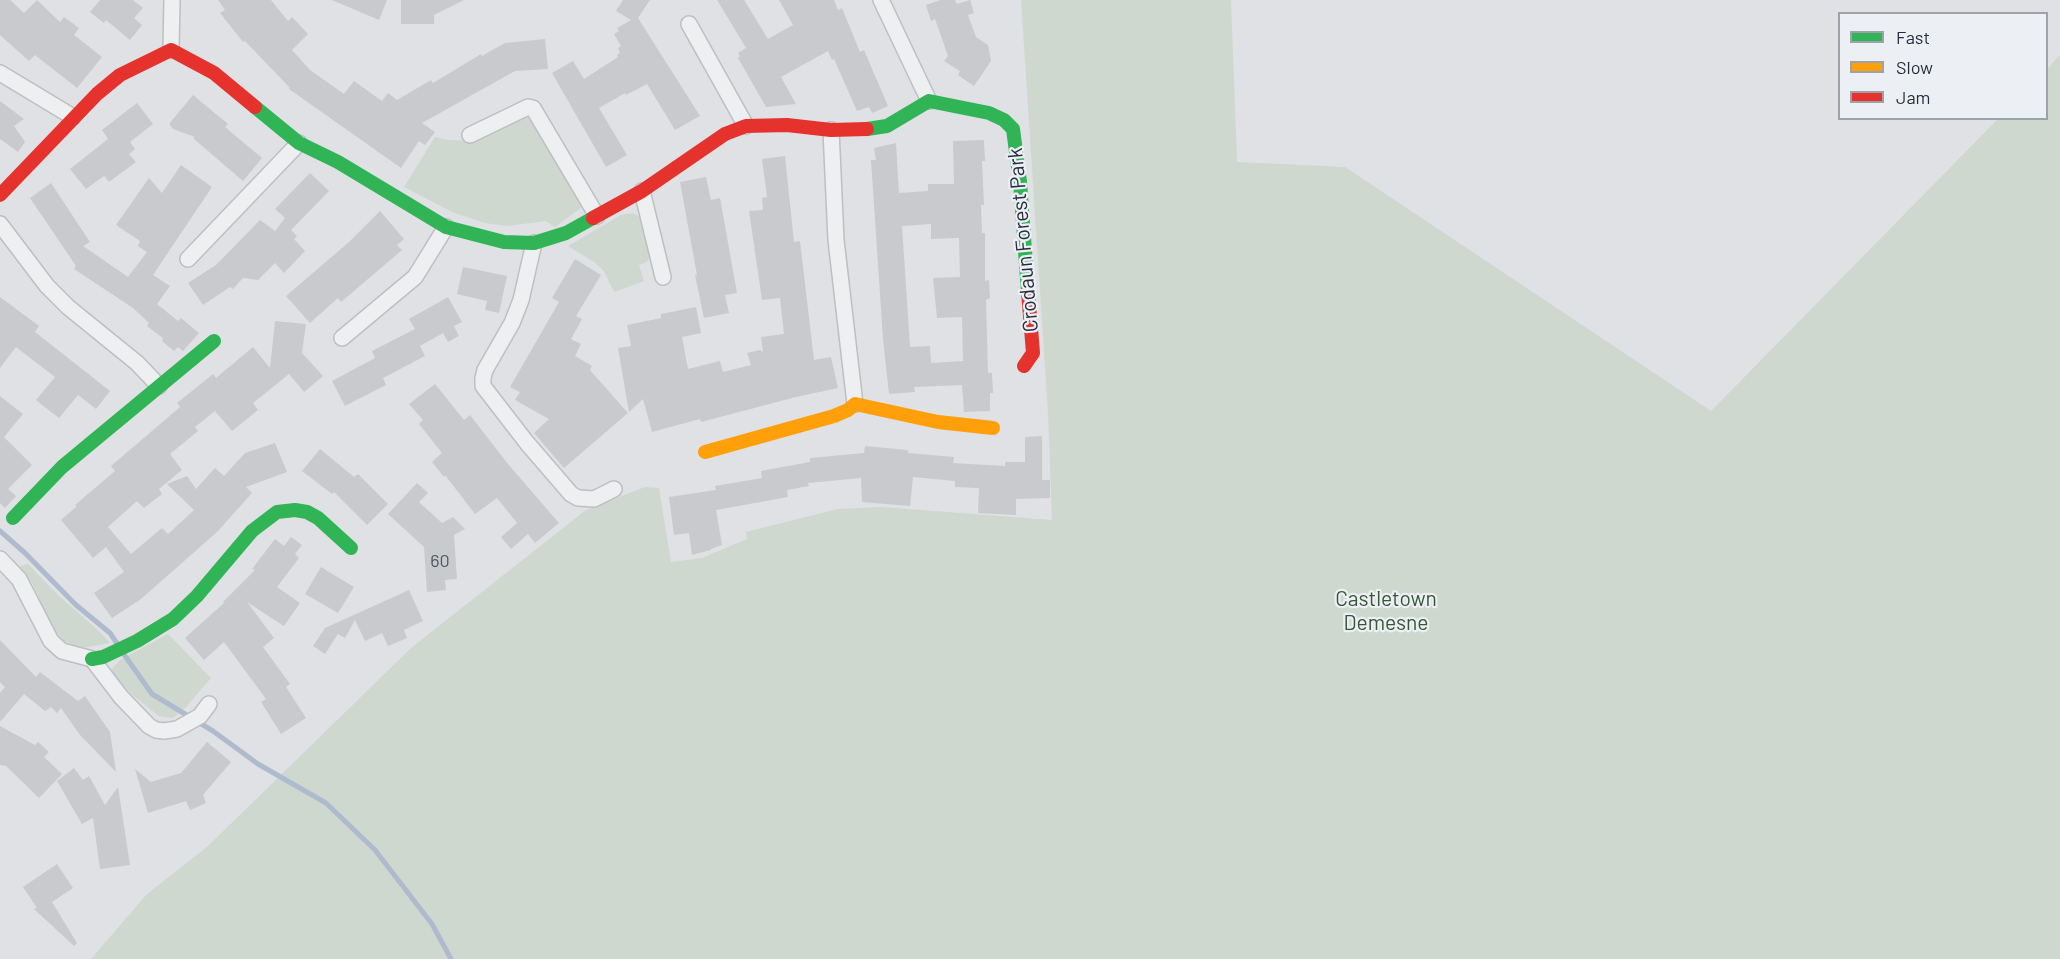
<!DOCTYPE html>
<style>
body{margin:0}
#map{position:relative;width:2060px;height:959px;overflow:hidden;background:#dfe1e4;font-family:Barlow,sans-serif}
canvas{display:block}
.legend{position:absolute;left:1838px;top:12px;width:210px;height:108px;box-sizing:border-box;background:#eceff4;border:2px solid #9da1aa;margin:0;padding:8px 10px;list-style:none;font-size:18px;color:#272d3c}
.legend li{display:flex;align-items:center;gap:12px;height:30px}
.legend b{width:30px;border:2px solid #9da1aa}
</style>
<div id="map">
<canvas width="2060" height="959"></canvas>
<ul class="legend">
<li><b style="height:8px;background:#30b455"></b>Fast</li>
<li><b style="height:8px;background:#ff9f0a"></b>Slow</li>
<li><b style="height:8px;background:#e5322d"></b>Jam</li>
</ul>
</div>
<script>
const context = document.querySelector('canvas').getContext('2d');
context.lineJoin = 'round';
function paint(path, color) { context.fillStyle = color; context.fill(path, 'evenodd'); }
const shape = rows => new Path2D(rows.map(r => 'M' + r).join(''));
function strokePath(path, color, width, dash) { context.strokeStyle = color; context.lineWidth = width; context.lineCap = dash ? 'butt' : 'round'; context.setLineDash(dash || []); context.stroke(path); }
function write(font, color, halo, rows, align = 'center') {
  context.font = font + ' Barlow,sans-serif'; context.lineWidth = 4.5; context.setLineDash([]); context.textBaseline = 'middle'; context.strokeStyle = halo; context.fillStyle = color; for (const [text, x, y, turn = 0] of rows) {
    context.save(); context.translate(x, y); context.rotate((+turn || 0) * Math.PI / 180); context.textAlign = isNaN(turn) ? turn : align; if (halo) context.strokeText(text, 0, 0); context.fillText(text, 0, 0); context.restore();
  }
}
const green = shape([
 [1021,0,1231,0,1237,162,1345,167,1711,411,1998,119,2046,118,2047,69,2060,55,2060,959,91,959,147,894,207,847,411,648,586,510,645,487,659,488,671,562,702,558,747,539,746,532,838,509,882,507,1052,520,1048,413],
 [522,116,528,117,532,121,582,207,555,227,546,221,507,226,485,223,452,212,404,187,435,137,448,140,474,141],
 [633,213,640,217,648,227,653,250,647,262,639,265,644,281,614,292,604,271,594,262,568,246,621,215],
 [28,564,59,596,98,630,110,643,81,648,64,641,57,633,47,616,33,584,20,566],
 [168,634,211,678,186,707,173,718,159,716,135,697,114,679,112,669,120,660]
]);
const stream = shape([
 [0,531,25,553,76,605,110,633,118,645],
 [123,653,152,694,213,731,258,764,326,803,375,850,432,924,451,959]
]);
const building = shape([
 [0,0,10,0,24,13,37,0,60,22,64,17,79,28,74,35,102,57,77,88,35,55,29,61,0,35],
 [100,0,133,0,143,8,134,18,142,25,130,40,106,20,104,23,90,12],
 [218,0,271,0,288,21,292,17,308,34,292,50,310,70,344,94,354,81,382,101,388,93,397,100,431,80,433,83,481,54,482,56,505,43,545,39,548,69,515,71,422,123,435,132,425,145,419,141,401,168,289,89,290,88,245,41,243,42,220,13,225,10],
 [332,0,387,0,379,20],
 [401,0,464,0,434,15,434,24,401,24],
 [623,0,650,0,638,18,700,116,675,130,647,84,626,95,625,93,599,108,627,155,606,167,552,73,573,61,584,79,618,57,617,55,620,53,618,48,621,46,614,34,619,31,617,28,631,20,616,11],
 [717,0,744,0,768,39,793,25,779,0,834,0,838,10,842,8,860,52,864,50,888,106,872,113,869,107,857,111,834,59,832,60,828,51,781,77,796,104,766,107,738,58,740,56,738,53,746,48],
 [940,0,955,0,957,4,970,0,974,13,968,15,976,37,988,45,991,61,974,86,958,75,960,71,944,61,948,56,935,19,931,21,926,5],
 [193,95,228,124,225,127,262,158,243,181,193,138,195,137,173,129,169,124],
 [0,101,24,119,14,126,25,142,18,152,0,139],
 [137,103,153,124,130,142,135,149,129,154,136,162,109,182,104,176,86,189,70,169,108,139,102,130],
 [984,140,985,161,982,161,984,205,981,205,982,233,985,233,985,281,989,280,990,298,986,300,988,373,992,373,993,393,990,393,990,411,964,412,962,385,914,387,915,392,889,394,883,339,871,160,876,160,874,148,896,143,899,193,928,191,928,184,954,184,953,141],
 [931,224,931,239,959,238,960,277,933,278,937,318,962,317,963,361,931,363,930,346,910,347,902,226],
 [785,156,794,242,800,241,814,360,831,357,838,388,796,397,701,422,700,419,652,432,643,399,629,412,618,348,631,346,627,325,661,318,661,314,696,307,701,333,682,337,688,369,720,361,723,372,751,365,747,353,760,350,763,352,761,337,784,334,780,298,762,300,749,211,763,210,762,198,767,197,762,159],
 [181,165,212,187,153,275,170,286,157,304,178,321,181,318,199,333,183,351,178,347,174,351,162,341,163,338,147,326,149,323,133,308,74,269,76,266,30,198,51,183,90,242,83,246,128,277,147,252,138,246,140,241,116,225,149,178,162,193],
 [310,173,329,191,291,230,297,236,294,239,305,251,284,273,275,263,258,280,243,278,233,289,230,287,203,305,188,283,216,265,260,220,275,231,285,218,275,209],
 [706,177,711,200,720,198,737,293,725,295,729,313,704,318,695,275,697,275,680,182],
 [380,211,404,239,397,245,402,250,341,302,338,298,310,323,286,296,349,242],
 [575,259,601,275,576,316,582,319,571,339,581,344,575,356,592,366,590,370,628,413,564,468,534,433,549,419,515,400,520,392,510,387,559,302,552,298],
 [463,267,507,276,499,313,485,310,487,301,457,294],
 [0,297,39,326,35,332,110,391,96,409,78,395,59,418,42,405,36,400,55,377,16,347,0,368],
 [448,297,462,322,454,326,459,336,448,342,443,333,420,346,425,356,383,378,386,385,345,406,332,381,375,358,372,351,415,329,409,319],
 [275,321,306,324,302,353,323,376,304,392,289,374,253,403,258,410,232,431,215,411,195,427,198,431,170,454,182,470,159,489,162,494,144,508,137,501,108,527,131,554,162,528,168,534,194,510,167,484,187,476,196,489,215,468,224,476,245,453,275,443,287,472,246,487,252,493,217,532,141,599,112,618,94,593,124,572,106,547,93,558,61,520,77,506,75,505,115,471,111,466,180,407,177,403,213,374,216,378,253,347,270,368],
 [435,384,464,420,470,415,508,464,559,523,535,543,528,534,511,549,501,537,517,523,497,498,475,514,445,475,444,477,432,462,442,453,419,424,423,420,409,404],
 [0,396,23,414,4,437,32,465,8,489,16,496,5,508,0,503],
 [1042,436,1042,480,1050,480,1050,498,1016,499,1016,515,978,513,979,488,955,487,955,481,913,477,910,506,862,502,861,478,808,483,809,486,787,490,788,497,716,510,722,545,711,549,711,550,692,555,689,533,674,535,669,497,716,490,715,486,762,478,761,471,810,462,810,458,864,453,865,446,908,450,908,453,954,457,953,463,1005,466,1005,462,1025,462,1025,437],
 [320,449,354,477,358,474,388,504,367,525,334,492,332,494,302,471],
 [417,483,428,493,419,502,442,523,453,517,465,529,454,535,457,579,445,580,446,590,427,592,424,547,388,514],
 [291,537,302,545,295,554,299,558,277,587,300,603,284,626,247,602,274,638,263,647,290,684,286,687,306,718,281,734,261,702,266,699,224,642,204,660,185,638,224,603,223,602,255,570,252,569,275,539,284,546],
 [321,567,354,587,338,613,305,594],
 [409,590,423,621,404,630,407,638,388,646,382,633,365,641,355,620,345,638,338,634,325,654,313,646,325,628],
 [0,640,36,677,40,672,78,701,85,696,110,732,116,772,80,735,61,708,57,713,51,707,45,711,24,694,0,722,0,693,5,687,0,682],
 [0,726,35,745,38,742,49,752,44,757,62,774,39,798,6,766,0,765],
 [207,742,231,762,203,795,206,803,190,810,186,801,148,813,135,769,151,782,181,773],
 [74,768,83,780,89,776,105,805,118,787,130,865,100,869,93,818,82,824,57,781],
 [57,864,73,888,52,902,77,943,74,946,34,909,37,908,23,887]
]);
const street = shape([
 [881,0,929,101],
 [689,24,746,126],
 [171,50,172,0],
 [0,73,73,117],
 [831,130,836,240,855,404],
 [470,135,528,107,533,108,597,216],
 [642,191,663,277],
 [0,224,47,286,68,307,137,363,159,386],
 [534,243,521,300,512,323,485,370,483,378,483,386,527,443,571,494,578,498,594,499,614,489],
 [188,259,299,143],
 [342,338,415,277,446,227],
 [0,559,19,579,51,641,62,651,92,659,121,697,149,726,156,730,164,731,177,729,200,716,209,704]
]);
const fast = shape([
 [255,107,299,143,338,162,446,227,504,242,534,243,566,233,593,218],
 [867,129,887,126,929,101,989,113,1004,120,1013,129,1020,182,1028,292],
 [13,518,62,467,214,341],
 [92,659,103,657,137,641,173,619,197,596,252,531,277,512,295,510,307,512,318,518,351,548]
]);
const slow = shape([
 [705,452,834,416,848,410,855,404,938,422,993,428]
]);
const jam = shape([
 [0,195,97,94,120,75,171,50,214,73,255,107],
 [593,218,642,191,725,134,746,126,787,125,831,130,867,129],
 [1024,366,1033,353,1028,292]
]);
const numberNames = [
 ["60",440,561]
];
const streetNames = [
 ["Crodaun Forest Park",1023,240,-95]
];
const parkNames = [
 ["Castletown",1386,599],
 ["Demesne",1386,623]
];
paint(green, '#ced8cf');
strokePath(stream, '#aebace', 5);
paint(building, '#c9cace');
strokePath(street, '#bdbfc2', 18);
strokePath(street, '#eeeff1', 15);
strokePath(fast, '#30b455', 14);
strokePath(slow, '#ff9f0a', 14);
strokePath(jam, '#e5322d', 14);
write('18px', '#505561', null, numberNames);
write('21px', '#272d3c', '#eceff4', streetNames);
write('21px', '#385735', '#eceff4', parkNames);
</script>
